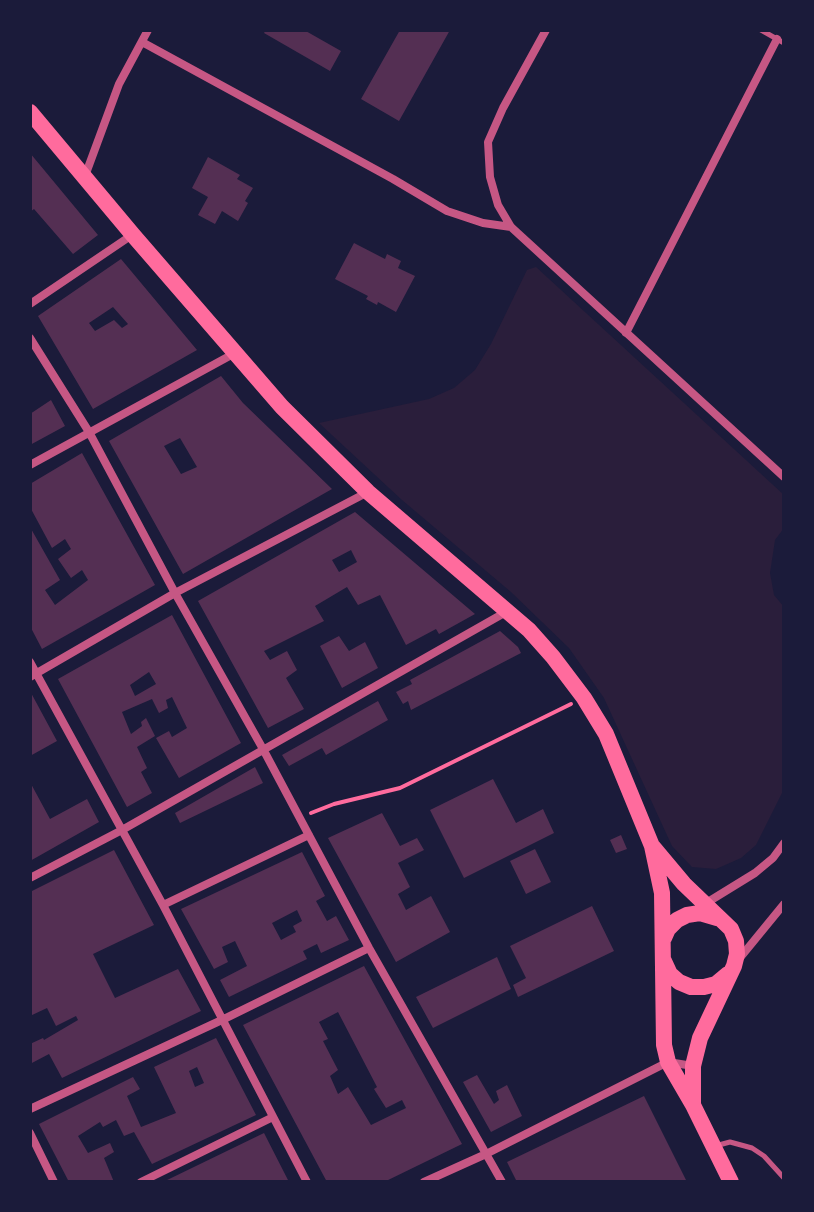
<!DOCTYPE html>
<style>
body{margin:0}
#map{position:relative;width:814px;height:1212px;overflow:hidden;background:#1b1b3a;font-family:"IBM Plex Serif",serif}
canvas{display:block}
.frame{position:absolute;inset:0;border:32px solid #1b1b3a;pointer-events:none}
</style>
<div id="map">
<canvas width="814" height="1212"></canvas>
<div class="frame"></div>
</div>
<script>
const context = document.querySelector('canvas').getContext('2d');
context.lineJoin = 'round';
function paint(path, color) { context.fillStyle = color; context.fill(path, 'evenodd'); }
const shape = rows => new Path2D(rows.map(r => 'M' + r).join(''));
function strokePath(path, color, width, dash) { context.strokeStyle = color; context.lineWidth = width; context.lineCap = dash ? 'butt' : 'round'; context.setLineDash(dash || []); context.stroke(path); }
const green = shape([
 [536,267,784,495,784,528,775,540,770,573,774,595,784,607,784,789,756,845,741,858,716,869,692,867,672,846,604,698,569,648,511,592,402,500,319,423,429,399,454,388,475,370,491,344,527,270]
]);
const building = shape([
 [266,30,304,30,341,51,330,71,264,33],
 [400,30,450,30,399,121,361,99],
 [30,153,98,235,73,254,34,209,30,212],
 [208,157,240,175,237,179,253,188,245,201,248,203,238,221,222,211,215,224,198,215,208,197,192,188],
 [354,243,385,259,387,254,401,261,398,268,415,276,396,312,378,302,377,305,366,299,368,296,335,279],
 [121,259,197,350,93,409,38,316],
 [113,307,128,324,122,328,114,320,95,331,89,323],
 [221,376,243,403,332,489,183,574,109,441],
 [180,438,197,467,181,474,164,446],
 [51,400,65,426,30,445,30,414],
 [82,453,155,585,42,649,30,626,30,527,60,580,45,590,55,605,88,580,82,570,71,578,58,559,71,549,65,539,52,548,30,507,30,484],
 [355,512,475,614,439,634,436,629,406,645,380,595,358,605,347,587,315,606,324,621,264,651,270,660,287,651,297,670,286,678,304,709,268,728,198,601],
 [351,550,357,562,339,572,332,560],
 [172,615,241,743,179,778,156,738,169,731,172,737,187,728,172,697,166,700,168,708,159,713,152,699,122,712,131,734,142,726,141,722,146,718,155,736,137,747,147,768,141,772,152,793,127,807,58,679],
 [149,672,156,684,135,696,130,685],
 [500,631,518,647,521,653,411,710,408,701,403,704,396,692,412,684,410,680],
 [339,636,349,651,365,642,378,668,342,688,320,646],
 [30,691,57,741,30,756],
 [378,701,388,720,326,755,322,748,289,766,282,755],
 [255,767,263,783,180,823,175,813],
 [493,779,516,823,543,809,554,833,464,878,430,810],
 [30,782,50,819,87,799,99,822,30,861],
 [382,813,400,846,417,838,424,850,398,863,410,887,398,894,406,910,431,896,450,932,396,962,328,838],
 [621,835,627,849,616,853,610,840],
 [535,849,551,882,526,894,510,861],
 [114,850,154,925,93,954,115,998,178,969,201,1011,62,1078,49,1054,30,1064,30,1044,43,1038,44,1040,78,1020,76,1016,56,1026,47,1008,30,1016,30,892],
 [302,852,325,896,316,901,327,921,336,916,349,940,321,953,317,944,303,951,307,959,229,997,220,980,247,966,235,941,222,947,228,962,214,969,181,909],
 [297,910,302,921,293,926,296,932,281,940,272,923],
 [592,906,614,951,518,997,513,985,526,978,510,946],
 [497,957,511,989,433,1028,416,997],
 [364,966,462,1144,384,1182,327,1182,243,1025],
 [338,1012,377,1087,374,1089,386,1108,402,1100,406,1108,371,1125,348,1087,338,1094,330,1076,338,1070,323,1041,328,1039,319,1022],
 [216,1038,256,1115,152,1164,134,1132,124,1136,116,1120,103,1127,100,1122,78,1136,88,1153,110,1143,114,1152,104,1158,114,1182,69,1182,39,1124,133,1077,140,1089,127,1096,141,1127,176,1113,154,1067],
 [197,1067,204,1083,195,1087,189,1071],
 [477,1075,494,1104,499,1100,496,1091,507,1085,522,1116,491,1132,463,1082],
 [644,1096,687,1182,517,1182,507,1162],
 [264,1133,289,1182,163,1182]
]);
const path = shape([
 [311,813,334,804,400,788,571,704]
]);
const service = shape([
 [761,30,784,43],
 [715,1146,730,1142,752,1148,764,1156,784,1178]
]);
const minor = shape([
 [546,30,503,108,488,142,490,177,498,205,511,227,784,477],
 [142,42,393,179,447,211,483,223,511,227],
 [85,176,119,84,148,30],
 [30,304,132,235],
 [626,333,777,39],
 [30,338,89,432,175,593,263,749,369,948,502,1182],
 [30,465,235,353],
 [30,662,163,905,307,1182],
 [30,677,175,593,368,492],
 [30,878,122,830,506,612],
 [163,905,309,835],
 [703,905,755,873,773,858,784,843],
 [739,959,784,904],
 [30,1109,224,1019,369,948],
 [30,1133,54,1182],
 [141,1182,273,1117],
 [424,1182,486,1154,668,1062,693,1066]
]);
const secondary = shape([
 [30,112,133,235,282,407,368,492,529,630,553,657,584,698,606,734,652,846,662,893,664,1045,668,1062,693,1105,731,1182],
 [653,847,684,884,731,929,736,941,737,954,734,966,700,1038,693,1066,693,1104],
 [664,938,668,929,677,920,687,915,700,913,717,918],
 [664,961,670,974,679,982,691,987,704,987,716,984,728,974]
]);
paint(green, '#2a1e3b');
paint(building, '#542f53');
strokePath(path, '#ff6b9d', 4);
strokePath(service, '#c65784', 5);
strokePath(minor, '#c65784', 8);
strokePath(secondary, '#ff6b9d', 16);
</script>
